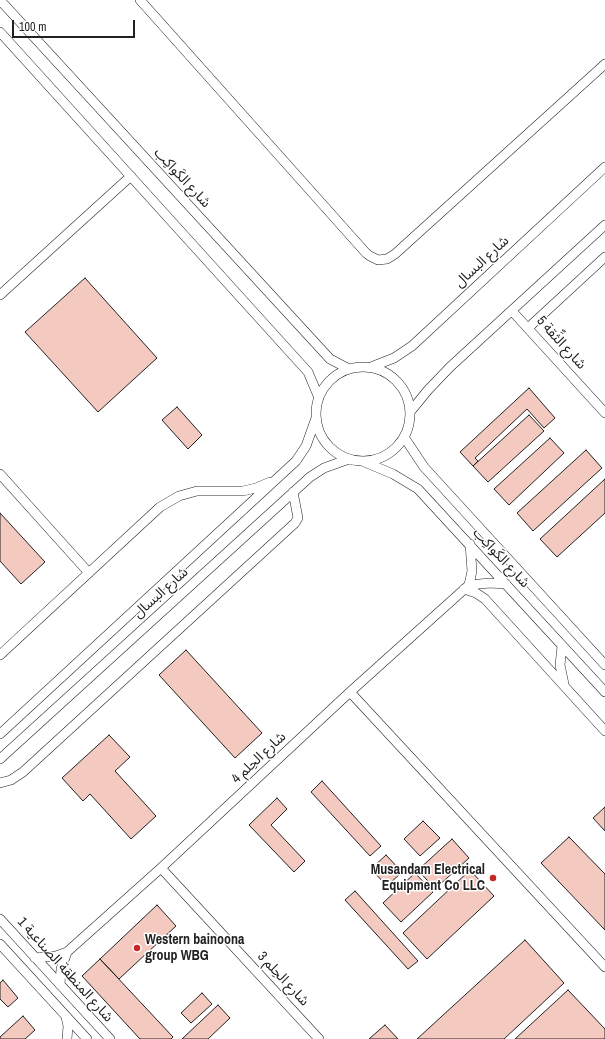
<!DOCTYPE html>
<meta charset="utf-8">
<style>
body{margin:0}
#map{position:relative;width:605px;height:1039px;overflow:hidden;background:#fff;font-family:"Archivo Narrow",sans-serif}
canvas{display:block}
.scale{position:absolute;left:12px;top:20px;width:123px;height:18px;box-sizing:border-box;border:2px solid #222;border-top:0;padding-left:5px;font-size:12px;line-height:14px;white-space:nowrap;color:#222;-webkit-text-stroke:3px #fff;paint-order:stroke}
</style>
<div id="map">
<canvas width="605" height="1039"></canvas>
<div class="scale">100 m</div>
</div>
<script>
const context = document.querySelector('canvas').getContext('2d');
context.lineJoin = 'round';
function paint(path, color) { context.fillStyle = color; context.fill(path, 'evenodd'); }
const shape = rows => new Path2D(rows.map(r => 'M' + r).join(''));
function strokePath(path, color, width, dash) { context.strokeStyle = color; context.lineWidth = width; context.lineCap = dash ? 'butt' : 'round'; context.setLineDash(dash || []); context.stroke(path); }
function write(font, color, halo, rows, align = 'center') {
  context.font = font + ' "Archivo Narrow","Noto Sans Arabic",sans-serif'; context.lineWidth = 3; context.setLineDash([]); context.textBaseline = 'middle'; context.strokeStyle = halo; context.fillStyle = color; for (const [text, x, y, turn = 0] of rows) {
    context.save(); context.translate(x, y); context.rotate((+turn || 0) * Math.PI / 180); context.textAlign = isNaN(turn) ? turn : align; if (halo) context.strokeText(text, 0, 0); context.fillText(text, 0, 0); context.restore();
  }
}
const building = shape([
 [85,278,157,358,98,412,25,332,85,278],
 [529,388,555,418,544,428,527,409,475,458,478,461,473,466,460,452,529,388],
 [177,407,202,435,188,449,162,420,177,407],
 [529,415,544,431,488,482,473,466,529,415],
 [550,438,564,453,509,505,494,489,550,438],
 [586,450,602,468,533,531,517,513,586,450],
 [605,479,605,513,557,557,540,539,605,479],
 [0,513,45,562,21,584,0,561,0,513],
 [186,650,262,733,235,758,159,675,186,650],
 [109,735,130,757,115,771,156,816,131,839,90,794,83,801,62,778,109,735],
 [322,781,381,846,370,856,311,792,322,781],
 [277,798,287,809,271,825,305,861,294,872,249,825,277,798],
 [605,807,605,831,593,818,605,807],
 [423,821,440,838,420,856,404,839,423,821],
 [569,837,605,874,605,930,541,863,569,837],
 [452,839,469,858,435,889,418,870,452,839],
 [386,855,402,872,387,886,371,869,386,855],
 [470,870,494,896,427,959,403,933,470,870],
 [415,873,433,892,401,922,383,903,415,873],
 [355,891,418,961,408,969,345,900,355,891],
 [157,905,176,926,119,979,100,959,157,905],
 [525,940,564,983,504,1039,417,1039,525,940],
 [100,959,173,1037,171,1039,140,1039,82,976,100,959],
 [3,980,18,998,8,1007,0,999,0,983,3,980],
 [568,990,605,1029,605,1039,515,1039,568,990],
 [202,993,212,1004,191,1023,181,1013,202,993],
 [218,1005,230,1018,208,1039,182,1039,218,1005],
 [23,1016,35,1030,25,1039,0,1039,0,1037,23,1016],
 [385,1025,398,1039,369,1039,385,1025]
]);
const minor = shape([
 [0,0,330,359,349,369],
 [140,0,366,253,370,256,378,260,387,259,395,254,605,64],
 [0,32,308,372,319,398],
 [0,295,131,176],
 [512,311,605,413],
 [528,328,605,257],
 [371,367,394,358,412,346,605,167],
 '316 414a47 47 0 1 1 94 0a47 47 0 1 1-94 0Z',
 [410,412,428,390,450,367,605,225],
 [404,437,424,467,605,665],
 [362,461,393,474,418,489,605,692],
 [0,474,89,573],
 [469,585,490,583,506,584],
 [464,589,476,593,485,599,605,731],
 [562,646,560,665,564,684],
 [0,655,160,507,179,496,197,491,243,491,256,488,270,482],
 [350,692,605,967],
 [0,734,296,461,306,446,316,418],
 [0,759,310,477,324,468,349,459],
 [0,783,11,780,23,772,295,523,298,518,293,492],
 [161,868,319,1039],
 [0,919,110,1039],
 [0,944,87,1039],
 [35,958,56,956,67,952,161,868,350,692,469,585,472,571,470,544],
 [60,985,61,969,67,952],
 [66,1017,68,1026,67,1039]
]);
const markers = [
 [493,878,4,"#c62828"],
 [137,948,4,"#c62828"]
];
const streetNames = [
 ["شارع الكَواكِب",182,178,47],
 ["شارع البسال",482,262,-43],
 ["شارع الثِّقة 5",561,343,48],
 ["شارع الكَواكِب",501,558,47],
 ["شارع البسال",161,593,-42],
 ["شارع الحِلم 4",259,758,-43],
 ["شارع المنطقة الصناعية 1",65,970,48],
 ["شارع الحِلم 3",283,979,47]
];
const poiNames = [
 ["Musandam Electrical",485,870],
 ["Equipment Co LLC",485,886],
 ["Western bainoona",145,940,"left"],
 ["group WBG",145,956,"left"]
];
paint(building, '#f3c9c0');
strokePath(building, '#222', 1);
strokePath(minor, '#222', 10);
strokePath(minor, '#fff', 9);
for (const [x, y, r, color] of markers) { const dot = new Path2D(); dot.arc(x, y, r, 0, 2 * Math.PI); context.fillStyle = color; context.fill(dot); strokePath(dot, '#fff', 1.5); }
write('14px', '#222', '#fff', streetNames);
write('bold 14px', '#222', '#fff', poiNames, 'right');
</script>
